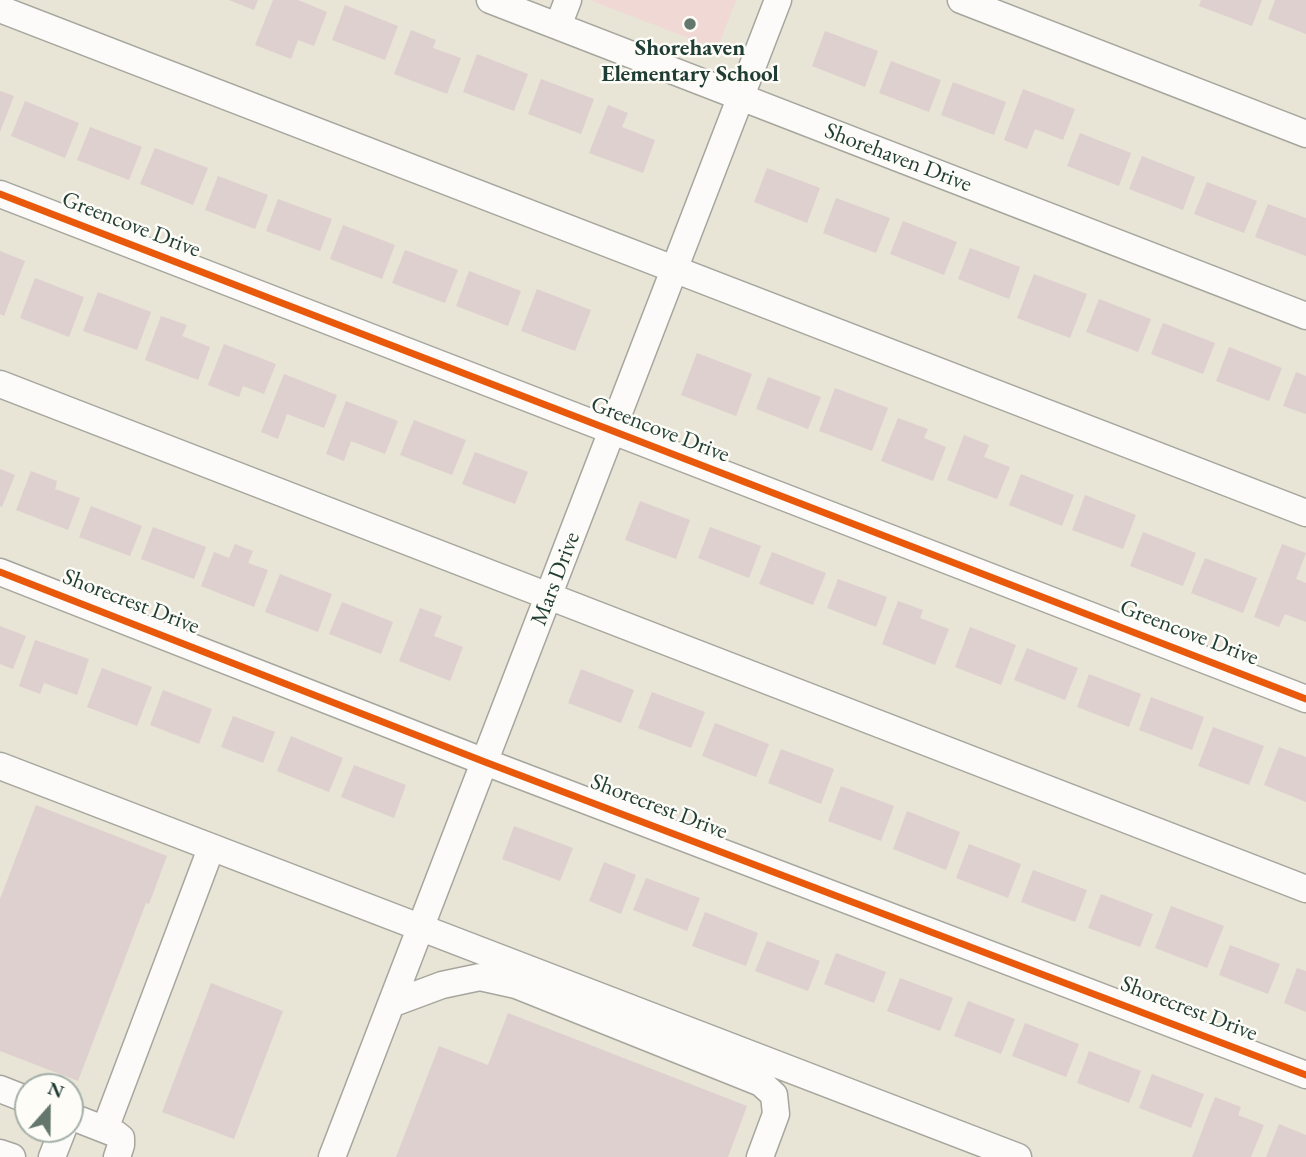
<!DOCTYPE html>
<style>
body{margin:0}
#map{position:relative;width:1306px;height:1157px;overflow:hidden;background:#e8e4d6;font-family:"EB Garamond",serif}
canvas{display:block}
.north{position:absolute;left:14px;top:1073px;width:70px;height:70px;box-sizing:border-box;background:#fdfcf7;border:2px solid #a4b0a9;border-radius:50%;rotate:21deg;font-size:19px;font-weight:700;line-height:28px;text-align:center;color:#1f3d34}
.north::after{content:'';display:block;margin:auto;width:24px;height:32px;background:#65776d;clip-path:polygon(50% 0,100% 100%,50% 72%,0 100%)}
</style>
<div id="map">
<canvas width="1306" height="1157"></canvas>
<div class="north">N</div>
</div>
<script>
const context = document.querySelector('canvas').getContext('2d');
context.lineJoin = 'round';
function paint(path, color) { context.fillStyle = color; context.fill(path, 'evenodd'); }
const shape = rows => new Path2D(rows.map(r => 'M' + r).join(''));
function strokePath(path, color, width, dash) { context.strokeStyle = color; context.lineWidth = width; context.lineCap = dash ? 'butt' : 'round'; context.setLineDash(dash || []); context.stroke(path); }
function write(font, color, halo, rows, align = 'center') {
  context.font = font + ' "EB Garamond",serif'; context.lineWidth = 5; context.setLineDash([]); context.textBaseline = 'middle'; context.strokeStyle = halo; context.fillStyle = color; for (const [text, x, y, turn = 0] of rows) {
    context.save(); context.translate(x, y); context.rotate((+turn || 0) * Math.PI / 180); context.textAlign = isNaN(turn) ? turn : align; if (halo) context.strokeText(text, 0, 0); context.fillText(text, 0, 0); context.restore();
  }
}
const built = shape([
 [590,0,736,0,717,49]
]);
const building = shape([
 [229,0,258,0,254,10],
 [273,0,298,0,327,12,314,46,298,40,291,59,255,45],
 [1201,0,1262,0,1252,26,1199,6],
 [1275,0,1306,0,1306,34,1268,19],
 [345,5,398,26,385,60,332,40],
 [411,30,436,40,433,48,461,58,447,94,394,74],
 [825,31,878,51,865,87,812,66],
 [477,54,528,74,514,111,463,92],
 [891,61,941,80,929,112,879,93],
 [541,79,594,99,581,134,528,114],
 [953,82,1006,102,994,135,941,115],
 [1023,89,1075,109,1063,140,1035,129,1027,149,1004,140],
 [0,91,14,96,0,132],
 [25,101,79,123,65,158,11,136],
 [608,105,628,113,622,127,655,140,643,173,589,153],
 [90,127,142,147,129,180,77,160],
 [1080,133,1131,153,1119,186,1067,166],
 [155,148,208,168,193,205,140,184],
 [1142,156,1195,177,1183,210,1129,189],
 [767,168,820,188,807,223,754,202],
 [218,176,268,195,255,229,205,210],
 [1207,182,1257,201,1244,233,1194,214],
 [836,198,890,218,876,253,823,233],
 [278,199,332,219,320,251,266,231],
 [1268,204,1306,218,1306,256,1255,237],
 [903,221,957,242,944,275,890,254],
 [343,225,395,245,382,279,330,259],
 [970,248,1020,267,1009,299,958,279],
 [405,250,458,270,445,303,392,283],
 [0,251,25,261,4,316,0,314],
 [469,271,521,291,508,326,456,306],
 [1034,274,1087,294,1070,338,1017,318],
 [35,278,84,297,69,337,20,318],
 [537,289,591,310,575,351,521,331],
 [98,292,151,312,137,350,83,331],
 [1099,299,1151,319,1138,352,1086,332],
 [161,316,187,325,182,336,210,347,198,380,145,360],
 [1163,323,1215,343,1203,374,1151,354],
 [224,344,276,364,264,394,243,386,239,397,208,385],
 [1229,347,1282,368,1269,401,1216,381],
 [697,353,752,374,736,416,681,395],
 [1296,372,1306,376,1306,414,1283,406],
 [284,374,337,395,324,428,287,414,278,439,261,432],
 [768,377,821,397,808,429,756,409],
 [835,388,888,408,872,451,819,431],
 [346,401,398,421,385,454,351,441,344,461,326,454],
 [898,418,928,429,924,438,946,447,933,481,881,461],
 [414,420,466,440,452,475,400,455],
 [964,435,989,445,984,457,1010,467,997,499,947,480],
 [475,452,528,472,515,504,462,484],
 [0,469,15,475,2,507,0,506],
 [31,471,57,481,55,489,80,498,68,530,16,510],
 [1021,474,1074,495,1062,526,1009,505],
 [1085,495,1136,515,1123,549,1072,530],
 [640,501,690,520,676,559,625,540],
 [91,506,142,526,130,556,79,537],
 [153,527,206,547,194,579,141,559],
 [710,527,761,546,749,578,698,558],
 [1143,532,1196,553,1183,586,1130,566],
 [235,544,253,551,248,563,268,570,254,607,201,586,214,552,229,558],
 [1282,544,1306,553,1296,579,1306,583,1306,622,1285,614,1279,627,1254,617],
 [772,552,826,573,813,605,759,584],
 [1205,558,1257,578,1243,613,1191,593],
 [280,574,332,594,318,632,265,612],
 [838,579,887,597,876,627,827,608],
 [898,601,923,610,920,618,949,629,935,665,882,644],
 [342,602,393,622,381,654,329,634],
 [420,608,442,616,434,636,463,647,450,681,399,661],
 [0,626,26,636,13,669,0,664],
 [970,627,1016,645,1001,685,955,667],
 [35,640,89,659,77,695,44,683,40,694,19,686],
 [1027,648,1078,668,1065,700,1014,680],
 [102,668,152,687,137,726,87,707],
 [581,669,634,690,621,723,568,703],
 [1089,674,1141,694,1129,727,1077,707],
 [163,690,212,709,199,744,150,725],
 [652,692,705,712,691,748,638,728],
 [1151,697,1204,717,1192,750,1139,730],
 [233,716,275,732,263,763,221,747],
 [715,723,769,744,756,777,702,756],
 [1213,727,1264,746,1249,785,1198,766],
 [291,736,343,758,329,792,277,771],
 [1279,747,1306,757,1306,802,1264,785],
 [781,749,834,769,821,804,768,783],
 [354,765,406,785,394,818,341,797],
 [841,786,894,806,881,841,828,821],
 [36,805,167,856,149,904,146,903,78,1081,0,1051,0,899],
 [907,811,960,832,946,870,893,849],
 [514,826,573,848,560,881,502,859],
 [969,844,1021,864,1008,898,956,878],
 [604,862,636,875,621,914,589,901],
 [1033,870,1087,890,1075,922,1021,902],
 [646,878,700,898,687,931,633,910],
 [1101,894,1153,914,1140,947,1088,928],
 [1171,906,1224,926,1207,968,1155,948],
 [705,912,758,933,746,966,692,946],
 [767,941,820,961,808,991,755,971],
 [1230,945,1280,964,1268,994,1219,975],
 [836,953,886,972,874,1003,824,984],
 [1297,968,1306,971,1306,1012,1284,1003],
 [900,978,953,998,940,1031,887,1011],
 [211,983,283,1011,234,1139,162,1112],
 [968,1001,1015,1019,1001,1054,954,1036],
 [508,1013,747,1106,728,1157,396,1157,439,1046,488,1065],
 [1025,1023,1079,1044,1066,1077,1012,1056],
 [1089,1051,1141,1071,1129,1103,1077,1083],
 [1152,1074,1204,1094,1191,1128,1139,1108],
 [1215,1097,1241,1107,1238,1115,1264,1125,1251,1157,1192,1157],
 [1279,1124,1306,1135,1306,1157,1266,1157]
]);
const minor = shape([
 [490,0,1306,316],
 [961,0,1306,134],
 [0,9,1306,513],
 [558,26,568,0],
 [0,194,1306,699],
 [0,384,1306,889],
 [0,572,485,762,1306,1075],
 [0,766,1018,1157],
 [391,1004,442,985,480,977,516,985,761,1083,774,1095,776,1114,760,1157],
 [0,1089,28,1100],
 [70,1116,116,1134,121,1138,121,1145,117,1157],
 [105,1129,207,859],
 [0,1153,12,1157],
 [52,1157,63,1129],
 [332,1157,778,0]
]);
const cycleway = shape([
 [0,194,1306,699],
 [0,572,485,762,1306,1075]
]);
const markers = [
 [690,24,7,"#65776d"]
];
const poiNames = [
 ["Shorehaven",690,49],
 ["Elementary School",690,75]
];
const streetNames = [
 ["Shorehaven Drive",898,158,21],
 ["Greencove Drive",131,225,21],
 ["Greencove Drive",660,430,21],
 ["Mars Drive",556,579,-69],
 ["Shorecrest Drive",131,602,21],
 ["Greencove Drive",1189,633,21],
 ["Shorecrest Drive",659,807,21],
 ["Shorecrest Drive",1189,1009,21]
];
paint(built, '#f0d8d4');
paint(building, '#ded0cf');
strokePath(minor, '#a5a69d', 29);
strokePath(minor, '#fcfbf9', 26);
strokePath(cycleway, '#e8590c', 7);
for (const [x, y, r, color] of markers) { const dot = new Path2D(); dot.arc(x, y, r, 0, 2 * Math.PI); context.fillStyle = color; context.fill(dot); strokePath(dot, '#fdfcf7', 2.5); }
write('bold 23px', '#1f3d34', '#fdfcf7', poiNames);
write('23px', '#1f3d34', '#fdfcf7', streetNames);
</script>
